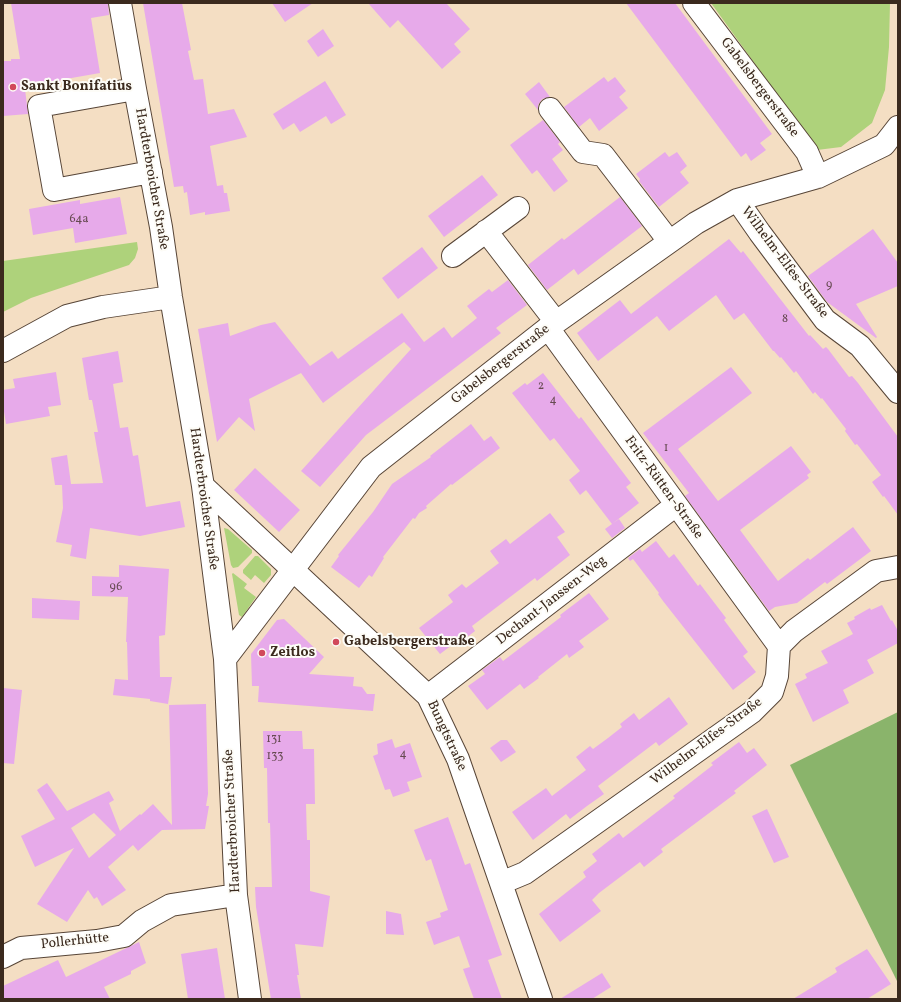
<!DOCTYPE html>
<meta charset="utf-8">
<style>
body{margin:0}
#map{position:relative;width:901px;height:1002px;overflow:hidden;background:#f4dec3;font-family:Vollkorn,serif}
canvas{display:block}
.frame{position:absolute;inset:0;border:4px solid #3b2a1e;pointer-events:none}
</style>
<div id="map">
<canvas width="901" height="1002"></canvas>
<div class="frame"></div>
</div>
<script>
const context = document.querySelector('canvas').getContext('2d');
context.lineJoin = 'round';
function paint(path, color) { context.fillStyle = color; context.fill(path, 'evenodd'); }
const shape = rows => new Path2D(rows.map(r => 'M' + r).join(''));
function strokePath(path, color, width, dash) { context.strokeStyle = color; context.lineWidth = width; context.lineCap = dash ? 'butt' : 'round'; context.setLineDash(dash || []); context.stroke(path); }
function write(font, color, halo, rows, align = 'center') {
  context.font = font + ' Vollkorn,serif'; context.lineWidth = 4; context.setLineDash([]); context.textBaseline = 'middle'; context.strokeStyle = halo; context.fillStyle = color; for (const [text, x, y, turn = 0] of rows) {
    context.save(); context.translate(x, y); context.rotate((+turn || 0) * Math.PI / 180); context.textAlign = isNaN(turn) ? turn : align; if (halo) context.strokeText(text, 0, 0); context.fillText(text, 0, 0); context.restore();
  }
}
const green = shape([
 [711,3,890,3,889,47,885,90,872,123,841,147,817,150],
 [137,242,138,249,135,258,129,265,31,298,3,312,3,261],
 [224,528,228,529,252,550,252,553,238,567,233,568,231,565],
 [255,556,258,556,271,569,271,575,264,583,255,575,251,580,243,573,243,570],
 [233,573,247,584,244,588,256,597,242,617,239,615,232,574]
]);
const forest = shape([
 [898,712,898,983,790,765]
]);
const building = shape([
 [11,3,108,3,109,15,91,18,100,73,60,80,61,84,25,89,28,114,3,116,3,61,11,61,11,59,20,59],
 [143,3,182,3,191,50,188,51,194,80,203,79,208,114,234,109,247,137,210,146,217,186,223,185,224,193,227,193,230,211,205,215,205,212,190,215,187,192,184,193,183,186,174,187],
 [272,3,313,3,285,22],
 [368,3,446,3,470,29,454,44,461,52,442,69,398,20,390,28],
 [626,3,675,3,772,134,760,143,766,150,751,161,746,153,741,157],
 [323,29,334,46,318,57,307,41],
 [604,77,608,82,615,77,626,91,619,97,628,108,599,131,590,118,579,127,564,107],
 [325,81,346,115,331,124,326,116,300,132,294,123,283,130,273,114],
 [539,82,550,97,542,99,538,105,538,110,525,94],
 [543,120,560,142,558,144,563,150,552,159,568,181,554,192,537,170,532,174,510,145],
 [665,152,669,157,677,152,687,166,680,172,689,183,659,207,639,181,640,179,636,174],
 [482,175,498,195,444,237,428,216],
 [120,197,127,234,75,243,73,228,33,235,29,209,80,200,80,204],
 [620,197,642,226,578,275,574,269,547,290,528,265,562,238,564,240],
 [873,229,898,263,898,286,856,304,877,337,876,338,827,302,808,276],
 [729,239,741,253,743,251,809,336,810,335,823,349,826,347,828,349,849,377,852,376,858,383,898,437,898,515,884,496,883,497,872,482,881,475,857,444,855,445,845,431,846,429,822,398,821,399,815,392,813,394,796,371,794,373,781,357,780,358,774,351,773,351,744,313,734,320,716,295,669,331,657,316,598,361,577,333,620,300,631,314],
 [422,247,438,268,398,299,382,278],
 [508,280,527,305,496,328,501,333,366,435,320,487,301,471,411,349,404,342,323,403,301,373,249,399,255,431,239,417,217,442,198,329,228,323,230,336,261,325,275,322,310,366,332,351,338,359,402,313,424,342,444,327,452,338,477,318,467,306,489,289,492,292],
 [118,351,123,382,113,384,120,428,128,427,133,456,138,455,146,507,180,501,185,527,140,536,90,528,86,559,70,556,72,545,56,542,63,508,62,485,55,485,51,458,67,455,71,484,103,483,94,432,98,432,92,400,89,400,82,358],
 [731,367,752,393,678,449,718,501,791,446,811,472,807,475,809,478,740,530,778,581,808,558,810,560,853,527,871,551,827,584,825,582,797,603,775,607,769,611,685,496,689,493,643,433],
 [56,372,61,405,48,407,50,416,6,424,3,405,3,390,15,388,13,379],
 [543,373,579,419,581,417,631,483,626,487,639,503,612,524,586,490,580,495,569,480,580,471,554,438,550,441,512,393,525,383,527,385],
 [471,424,484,441,491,436,500,448,452,485,451,484,426,506,427,508,419,513,415,519,413,518,383,557,384,558,372,577,369,575,359,588,331,567,339,556,338,555,373,512,392,484,431,457,430,456],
 [255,468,300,510,279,532,234,490],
 [550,513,565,532,557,537,570,555,537,581,535,578,472,626,475,631,458,644,456,642,440,654,419,628,453,602,448,595,462,584,466,588,499,563,490,551,506,539,510,544],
 [619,519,625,528,612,538,605,529],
 [656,541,669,558,674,554,698,586,700,584,726,618,724,620,748,652,743,656,756,672,733,690,663,601,658,594,659,593,633,559,630,561,628,558,640,549,642,552],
 [119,565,169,569,165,635,159,636,160,677,172,677,168,704,150,701,150,699,113,695,115,679,128,680,127,642,126,642,128,597,92,596,92,576,119,577],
 [589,593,609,619,579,641,584,647,569,658,567,654,538,677,539,678,524,689,520,684,487,710,468,686,485,674,482,670,500,657,503,661,561,617,560,615],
 [32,598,80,601,79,620,32,618],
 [882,605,891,621,892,620,898,631,898,643,867,660,874,673,843,690,849,703,813,722,795,684,807,678,805,674,828,663,821,651,853,634,847,623,855,619,854,617,870,608,871,610],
 [284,619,324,657,309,674,354,677,353,686,362,687,367,694,375,694,373,711,258,702,259,686,252,686,251,654,277,620],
 [3,688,22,690,14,764,3,763],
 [669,697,688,724,659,746,656,742,598,786,604,794,587,806,570,819,566,814,533,840,512,812,546,788,552,796,586,770,576,757,590,746,593,749,608,738,622,727,620,724,634,713,639,720],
 [206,704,208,794,206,806,209,806,205,829,162,830,138,851,133,845,108,867,126,890,102,906,97,897,94,899,88,890,67,922,37,904,74,848,35,867,21,836,55,819,37,790,47,783,67,811,109,791,114,800,109,803,120,831,140,814,141,815,153,804,172,825,169,705],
 [94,813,116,835,89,858,71,828],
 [263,731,302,731,303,749,314,749,315,804,306,804,307,840,310,840,310,891,330,896,323,947,295,944,299,975,297,975,301,999,271,999,256,907,255,887,272,887,270,823,268,823,267,768,264,768],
 [392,739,395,748,410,743,422,777,407,782,410,791,393,797,390,789,385,790,373,756,378,754,377,744],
 [501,740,507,740,516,752,501,762,490,748],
 [739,742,747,753,754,748,767,765,734,791,736,793,661,849,663,852,644,867,640,862,599,893,592,900,601,911,560,942,539,914,586,877,583,872,597,861,592,854,619,833,623,838,675,798,673,796,713,765,711,763],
 [767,809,789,857,774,863,752,816],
 [448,817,465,865,470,863,502,955,488,960,502,999,474,999,463,969,470,967,459,936,434,945,426,922,441,917,440,913,448,910,431,859,426,861,414,830],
 [386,911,401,914,404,935,386,934],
 [139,942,146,963,131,971,131,974,104,987,110,999,3,999,3,986,58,960,66,977],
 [217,948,225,999,188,999,181,954],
 [867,949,891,984,867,999,793,999,837,972,835,968],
 [602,973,611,987,592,999,560,999]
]);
const minor = shape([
 [120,3,135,89,161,227,171,297,203,486,225,659,236,895,250,999],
 [694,3,807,152,818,177],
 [135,89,39,106,54,190,151,172],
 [550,109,583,152,603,155,669,241],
 [737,200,760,233,825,320,860,346,898,392],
 [486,231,556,322],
 [453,256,518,208],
 [548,328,779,646],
 [3,351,67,316,103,307,171,297],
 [203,486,428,696,458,759,541,999],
 [225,659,371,467,548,328,696,223,737,200,818,177,884,145,898,127],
 [428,696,676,505],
 [501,883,525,873,752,712,772,692,777,676,779,646,794,631,876,571,898,567],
 [3,957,21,948,97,941,124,936,142,921,171,905,236,895]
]);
const markers = [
 [13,87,4,"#d1495b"],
 [336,642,4,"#d1495b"],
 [262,653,4,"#d1495b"]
];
const numberNames = [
 ["64a",79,220],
 ["9",829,286],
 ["8",785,320],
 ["2",541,387],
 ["4",553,401],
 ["1",666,449],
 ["96",116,588],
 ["131",274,740],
 ["4",403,755],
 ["133",275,757]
];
const poiNames = [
 ["Sankt Bonifatius",21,87],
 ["Gabelsbergerstraße",344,642],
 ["Zeitlos",270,653]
];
const streetNames = [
 ["Gabelsbergerstraße",759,88,53],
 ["Hardterbroicher Straße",151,179,80],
 ["Wilhelm-Elfes-Straße",784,263,53],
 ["Gabelsbergerstraße",501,365,-38],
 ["Fritz-Rütten-Straße",663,488,54],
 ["Hardterbroicher Straße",203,499,82],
 ["Dechant-Janssen-Weg",552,601,-38],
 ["Bungtstraße",446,736,65],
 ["Wilhelm-Elfes-Straße",707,742,-37],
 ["Hardterbroicher Straße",233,821,-93],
 ["Pollerhütte",75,942,-6]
];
paint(green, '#aed27b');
paint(forest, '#8ab46b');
paint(building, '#e7aaea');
strokePath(minor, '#574537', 24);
strokePath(minor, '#fff', 22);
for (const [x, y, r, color] of markers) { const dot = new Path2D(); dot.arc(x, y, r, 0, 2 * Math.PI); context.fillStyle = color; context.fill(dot); strokePath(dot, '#fdfcf7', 1.5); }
write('12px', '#664a51', null, numberNames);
write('bold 14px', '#3b2a1e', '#fdfcf7', poiNames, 'left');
write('14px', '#3b2a1e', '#fdfcf7', streetNames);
</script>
